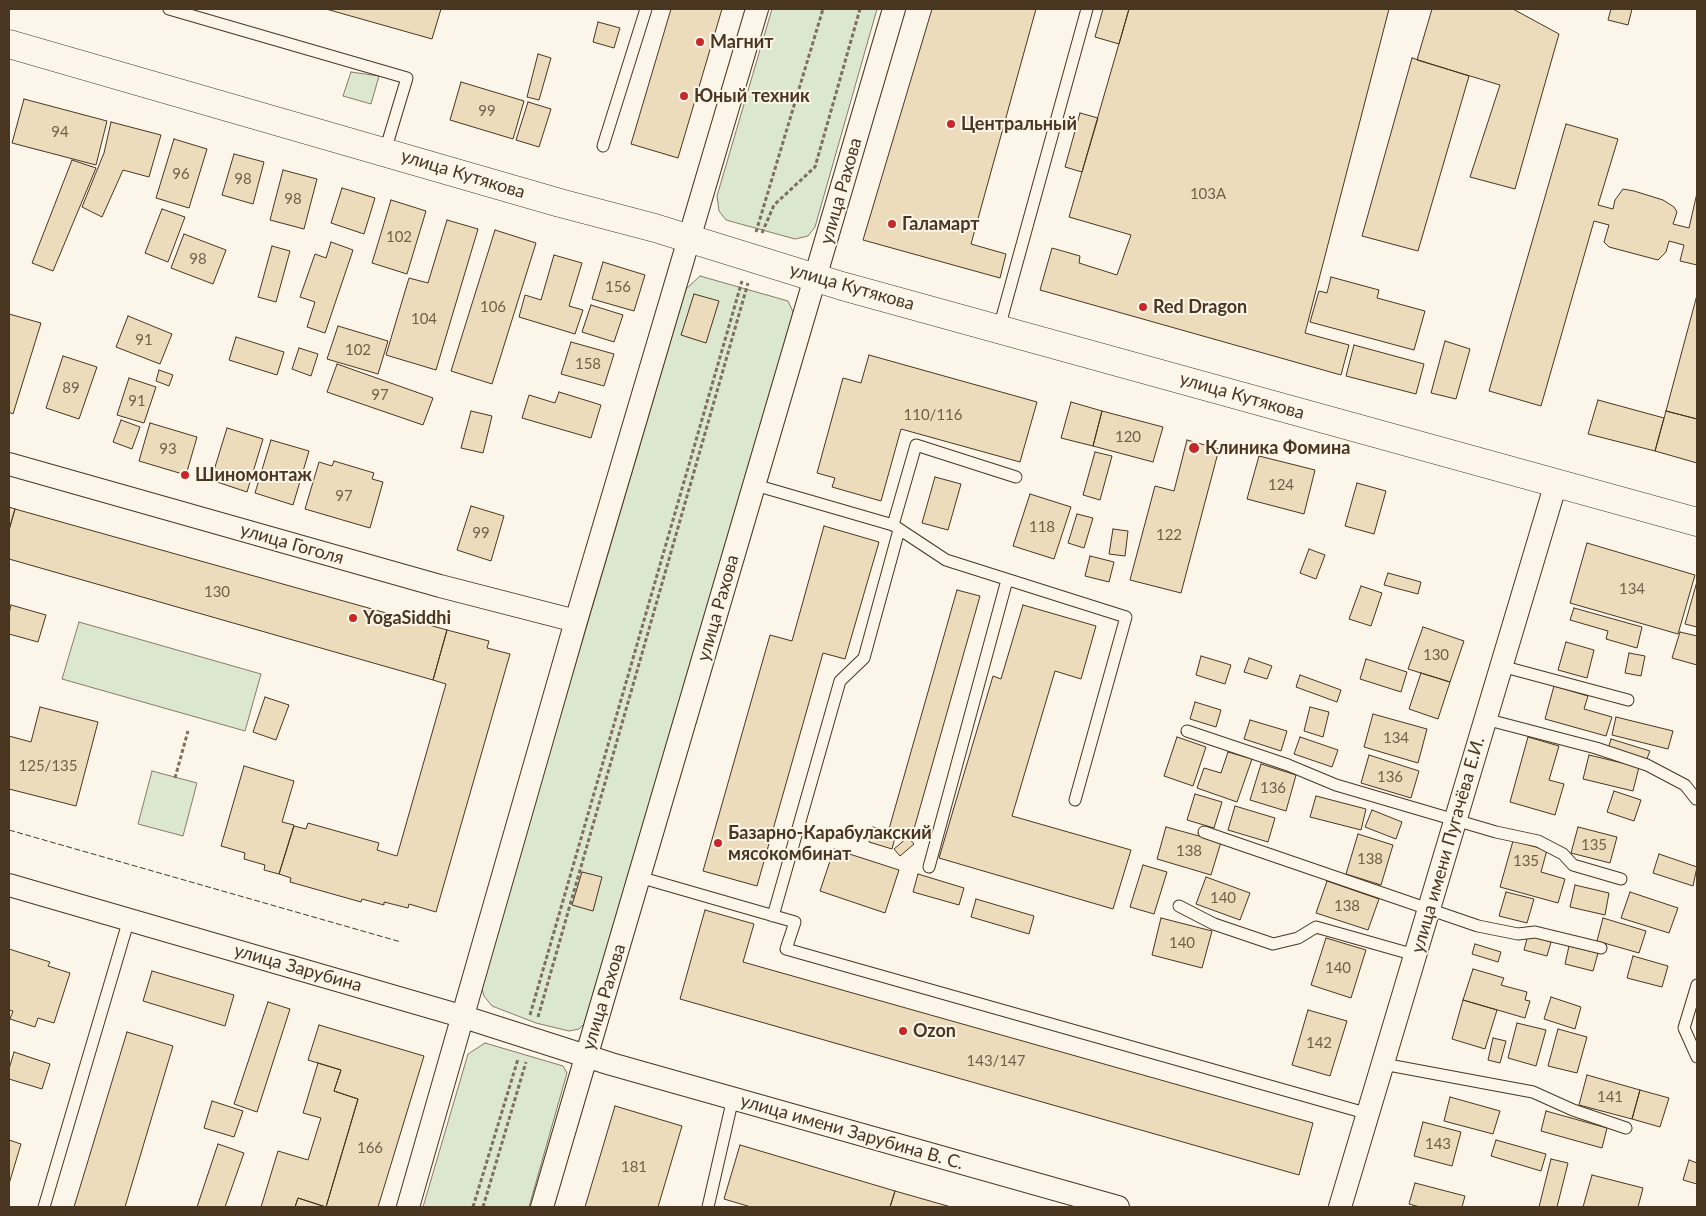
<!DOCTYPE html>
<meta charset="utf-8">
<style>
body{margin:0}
#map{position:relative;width:1706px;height:1216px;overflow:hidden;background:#fbf6e9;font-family:Lato,sans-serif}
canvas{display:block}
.frame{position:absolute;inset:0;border:10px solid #4a3520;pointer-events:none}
</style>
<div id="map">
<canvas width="1706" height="1216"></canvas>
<div class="frame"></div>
</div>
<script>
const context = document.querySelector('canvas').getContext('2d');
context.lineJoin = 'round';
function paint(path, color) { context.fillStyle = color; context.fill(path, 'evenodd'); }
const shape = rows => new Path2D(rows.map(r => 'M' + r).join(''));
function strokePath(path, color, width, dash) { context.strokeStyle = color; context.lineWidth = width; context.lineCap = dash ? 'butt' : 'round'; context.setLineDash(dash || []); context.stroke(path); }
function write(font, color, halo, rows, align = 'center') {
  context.font = font + ' Lato,sans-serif'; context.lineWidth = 4; context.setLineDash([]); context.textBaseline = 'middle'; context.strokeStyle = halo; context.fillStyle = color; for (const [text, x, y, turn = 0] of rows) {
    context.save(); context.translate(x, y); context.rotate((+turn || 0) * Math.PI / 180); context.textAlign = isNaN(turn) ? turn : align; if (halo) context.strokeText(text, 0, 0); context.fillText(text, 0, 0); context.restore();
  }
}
const green = shape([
 [772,9,877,9,815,227,808,236,795,239,726,220,719,211,717,196,772,9],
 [351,72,379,76,371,104,343,96,351,72],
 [700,276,788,301,793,312,791,322,586,1022,579,1029,569,1031,536,1023,492,1006,484,996,481,985,686,289,700,276],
 [79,622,261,674,245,731,62,679,79,622],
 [152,771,197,783,183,836,138,824,152,771],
 [485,1043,563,1066,567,1073,529,1207,423,1207,468,1054,485,1043]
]);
const building = shape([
 [326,9,441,9,432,39,326,9],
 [671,9,722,9,678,158,631,144,671,9],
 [932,9,1036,9,971,244,1006,254,1000,278,863,240,932,9],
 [1103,9,1129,9,1119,44,1095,37,1103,9],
 [1129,9,1389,9,1305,333,1349,345,1341,375,1040,290,1052,248,1080,256,1079,263,1117,275,1131,235,1069,217,1129,9],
 [1432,9,1513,9,1559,34,1515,189,1470,177,1500,85,1417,60,1432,9],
 [1611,9,1632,9,1628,25,1608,20,1611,9],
 [598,22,620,28,614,48,593,42,598,22],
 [538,54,551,58,539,100,527,97,538,54],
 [1412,58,1469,76,1418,251,1362,236,1412,58],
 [461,82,524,101,513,139,450,120,461,82],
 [24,99,107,121,96,165,12,143,24,99],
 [528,102,551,109,539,147,516,140,528,102],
 [1080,113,1098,118,1082,172,1065,167,1080,113],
 [111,122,161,135,149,177,123,170,102,217,82,207,104,153,111,122],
 [1566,124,1618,139,1598,205,1613,209,1615,200,1623,189,1634,191,1663,200,1674,207,1677,212,1673,224,1689,228,1697,193,1697,265,1680,261,1684,245,1669,241,1666,252,1658,260,1609,247,1604,242,1609,225,1594,221,1541,406,1489,391,1566,124],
 [174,139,207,149,189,208,156,198,174,139],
 [234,154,264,162,253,204,222,195,234,154],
 [72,160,96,168,53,271,32,263,72,160],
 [283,170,317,179,304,229,270,220,283,170],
 [342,188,375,198,364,234,331,223,342,188],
 [391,200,426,211,407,274,372,263,391,200],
 [162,209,185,217,168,262,145,253,162,209],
 [447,220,478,229,436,370,386,355,409,278,428,283,447,220],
 [495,230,536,243,492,384,451,371,495,230],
 [184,234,226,250,213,284,171,268,184,234],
 [331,242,353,250,325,333,307,327,315,302,300,297,315,254,326,258,331,242],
 [272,246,290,251,276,302,258,297,272,246],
 [554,255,582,263,569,306,583,310,575,334,519,317,525,295,541,300,554,255],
 [603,262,645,275,634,311,592,299,603,262],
 [1331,277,1379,290,1377,298,1425,311,1414,350,1310,322,1319,291,1327,293,1331,277],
 [694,294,719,301,706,343,681,335,694,294],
 [1697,295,1697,419,1666,411,1697,295],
 [591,305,623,315,614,342,582,332,591,305],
 [9,314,41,323,13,414,9,412,9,314],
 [128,316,172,334,160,364,116,347,128,316],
 [338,326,388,341,378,374,327,359,338,326],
 [236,337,284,352,277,375,229,360,236,337],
 [1445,341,1470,349,1456,399,1431,393,1445,341],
 [571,342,614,354,604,386,561,374,571,342],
 [1354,345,1424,364,1416,394,1346,376,1354,345],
 [299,348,318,354,311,376,292,369,299,348],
 [869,355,1037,402,1020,462,901,429,881,501,832,487,835,478,817,473,843,378,861,383,869,355],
 [63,356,97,367,79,419,46,408,63,356],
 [337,364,433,398,423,425,327,392,337,364],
 [159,370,173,375,169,386,156,381,159,370],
 [129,378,156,387,144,423,117,415,129,378],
 [559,392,601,405,591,438,522,418,529,395,555,403,559,392],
 [1598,400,1664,418,1655,451,1588,434,1598,400],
 [1071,402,1102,411,1093,446,1061,438,1071,402],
 [471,411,492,416,483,453,461,448,471,411],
 [1102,411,1163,427,1153,462,1093,446,1102,411],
 [1666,411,1697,419,1697,463,1655,451,1666,411],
 [121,420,140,427,132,449,113,442,121,420],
 [150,423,197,437,186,475,139,461,150,423],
 [227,428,263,439,247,492,211,480,227,428],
 [271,440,309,451,293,505,255,493,271,440],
 [1187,440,1219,449,1181,593,1130,580,1155,486,1174,491,1187,440],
 [1095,452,1112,456,1100,500,1083,495,1095,452],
 [1259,456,1315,470,1304,514,1247,499,1259,456],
 [334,461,374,473,372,479,383,482,370,528,305,509,319,462,332,466,334,461],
 [935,477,961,484,948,530,922,523,935,477],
 [1357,483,1386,491,1374,534,1345,526,1357,483],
 [1030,494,1071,507,1054,559,1013,546,1030,494],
 [471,506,504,516,491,561,457,550,471,506],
 [9,507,15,509,9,530,9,507],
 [15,509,447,630,433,680,9,559,9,530,15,509],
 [1077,514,1093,518,1084,548,1068,543,1077,514],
 [824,526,879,542,845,659,823,653,757,886,703,871,770,635,792,641,824,526],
 [1113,529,1128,531,1125,556,1109,554,1113,529],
 [1587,543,1695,575,1678,634,1570,603,1587,543],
 [1309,549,1325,555,1316,579,1300,573,1309,549],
 [1090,556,1114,562,1109,582,1085,576,1090,556],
 [1388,573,1421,582,1418,594,1384,585,1388,573],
 [1696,585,1697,585,1697,627,1685,624,1696,585],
 [1361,586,1382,593,1371,626,1349,619,1361,586],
 [957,590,980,596,912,836,889,829,957,590],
 [11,605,46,615,38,642,9,634,9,614,11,605],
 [1023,605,1096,626,1081,679,1055,671,1012,816,1131,850,1113,909,939,858,993,676,1001,679,1023,605],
 [1574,608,1642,627,1637,648,1606,639,1608,631,1570,620,1574,608],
 [1423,627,1464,641,1450,682,1408,669,1423,627],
 [447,630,489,641,487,648,510,654,436,912,409,904,408,908,384,902,384,905,362,899,361,902,290,882,291,878,279,874,294,826,306,829,308,823,379,843,377,850,397,856,446,684,433,680,447,630],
 [1680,632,1697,636,1697,665,1672,658,1680,632],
 [1566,642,1594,650,1587,678,1558,670,1566,642],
 [1629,653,1645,656,1641,676,1625,673,1629,653],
 [1201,656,1231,665,1225,684,1196,675,1201,656],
 [1249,658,1272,666,1267,679,1244,672,1249,658],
 [1366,659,1407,672,1401,692,1360,679,1366,659],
 [1421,673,1450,682,1438,719,1409,709,1421,673],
 [1300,675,1341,690,1337,702,1296,687,1300,675],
 [1554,686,1588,696,1584,709,1612,717,1606,736,1545,719,1554,686],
 [265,697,289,705,276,740,253,732,265,697],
 [1195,702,1221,710,1216,727,1190,719,1195,702],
 [40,707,98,722,76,806,9,789,9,736,31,742,40,707],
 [1310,707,1329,712,1323,737,1304,731,1310,707],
 [1373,714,1427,729,1418,763,1364,747,1373,714],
 [1616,717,1673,731,1668,749,1612,735,1616,717],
 [1250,720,1287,731,1281,751,1244,739,1250,720],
 [1177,737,1206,747,1193,786,1164,776,1177,737],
 [1300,737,1338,750,1332,767,1294,754,1300,737],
 [1528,737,1559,746,1549,780,1564,784,1555,815,1510,802,1528,737],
 [1611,739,1650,751,1646,761,1608,749,1611,739],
 [1228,752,1252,759,1237,802,1197,788,1204,768,1221,773,1228,752],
 [1369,755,1419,771,1411,798,1361,783,1369,755],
 [1589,755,1639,767,1633,791,1583,779,1589,755],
 [1261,764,1296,775,1286,811,1250,800,1261,764],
 [244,766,294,781,282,822,294,825,279,874,264,870,265,865,244,859,245,853,221,846,244,766],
 [1614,791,1641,800,1634,821,1607,812,1614,791],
 [1195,794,1222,802,1214,828,1187,820,1195,794],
 [1316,796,1366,809,1361,830,1310,817,1316,796],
 [1235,806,1275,818,1268,842,1228,830,1235,806],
 [1372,810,1402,822,1396,839,1365,827,1372,810],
 [873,827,896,834,892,849,869,842,873,827],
 [1166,827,1221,842,1211,875,1157,859,1166,827],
 [1578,827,1617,837,1610,863,1571,853,1578,827],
 [1358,834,1393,845,1381,885,1346,874,1358,834],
 [908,837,914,844,900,856,894,849,908,837],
 [1513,841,1547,850,1541,872,1565,879,1558,903,1500,887,1513,841],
 [834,849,899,870,885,913,820,891,834,849],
 [1659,854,1697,867,1693,886,1653,873,1659,854],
 [1143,865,1167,872,1154,914,1130,907,1143,865],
 [582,872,602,877,593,911,572,905,582,872],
 [918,874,964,888,959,905,913,892,918,874],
 [1206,877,1250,893,1240,920,1196,904,1206,877],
 [1327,881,1379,899,1368,930,1316,913,1327,881],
 [1575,885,1609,893,1605,915,1570,907,1575,885],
 [1506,892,1534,899,1527,923,1499,916,1506,892],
 [1630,892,1678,908,1669,933,1621,918,1630,892],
 [976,899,1034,916,1029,934,971,917,976,899],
 [705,910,754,924,743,962,1313,1123,1299,1175,680,999,705,910],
 [1161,918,1212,931,1202,968,1152,955,1161,918],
 [1603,918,1646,931,1639,953,1597,941,1603,918],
 [1528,935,1551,942,1547,956,1524,950,1528,935],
 [1326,938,1366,950,1351,998,1311,985,1326,938],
 [1475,944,1501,952,1498,962,1472,954,1475,944],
 [1569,946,1598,953,1593,971,1565,964,1569,946],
 [9,949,50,962,48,966,70,973,54,1023,38,1018,35,1027,10,1019,13,1011,9,1010,9,949],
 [1633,956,1668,966,1662,987,1627,978,1633,956],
 [1473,969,1504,978,1501,985,1527,992,1525,1000,1530,1001,1525,1018,1463,1000,1473,969],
 [152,971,234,995,225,1026,143,1001,152,971],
 [1551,997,1581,1007,1575,1029,1544,1019,1551,997],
 [1463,1000,1497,1010,1485,1049,1452,1039,1463,1000],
 [268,1002,290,1009,257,1112,234,1104,268,1002],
 [1308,1010,1347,1021,1330,1076,1292,1065,1308,1010],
 [1517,1023,1546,1030,1536,1066,1508,1058,1517,1023],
 [319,1025,424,1056,378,1207,295,1207,298,1198,326,1207,358,1099,334,1091,341,1070,308,1060,319,1025],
 [1558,1029,1587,1037,1577,1073,1548,1066,1558,1029],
 [127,1032,173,1046,125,1207,74,1207,127,1032],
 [1493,1038,1506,1041,1500,1063,1488,1060,1493,1038],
 [14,1052,50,1064,42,1089,9,1079,9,1069,14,1052],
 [318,1063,341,1070,334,1091,358,1099,326,1207,298,1198,295,1207,261,1207,278,1151,308,1160,321,1118,303,1113,318,1063],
 [1587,1075,1640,1090,1632,1119,1579,1105,1587,1075],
 [1640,1090,1669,1098,1660,1127,1632,1119,1640,1090],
 [1450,1097,1500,1111,1493,1134,1444,1121,1450,1097],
 [212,1101,243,1111,234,1137,204,1128,212,1101],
 [615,1106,682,1126,658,1207,585,1207,615,1106],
 [1546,1111,1607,1128,1602,1148,1541,1131,1546,1111],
 [1423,1122,1461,1132,1452,1166,1414,1156,1423,1122],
 [9,1140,21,1144,9,1184,9,1140],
 [1496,1140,1546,1154,1541,1171,1491,1156,1496,1140],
 [218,1144,244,1153,225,1207,197,1207,218,1144],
 [740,1145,895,1191,890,1207,751,1207,724,1199,740,1145],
 [1551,1159,1568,1163,1557,1207,1539,1207,1551,1159],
 [1689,1160,1697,1163,1697,1184,1683,1180,1689,1160],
 [1592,1175,1643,1188,1638,1207,1583,1207,1592,1175],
 [1415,1183,1465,1196,1462,1207,1420,1207,1409,1204,1415,1183],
 [895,1191,951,1207,890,1207,895,1191]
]);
const path = shape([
 [756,232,823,9],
 [762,233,774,205,815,167,860,9],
 [175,778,188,731],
 [530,1015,742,281],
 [538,1017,748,283],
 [473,1207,518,1059],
 [483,1207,526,1062]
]);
const service = shape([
 [169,9,407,78,385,151],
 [603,146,646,9],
 [999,328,1087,9],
 [755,485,893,525,946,560,1126,617,1075,800],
 [893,525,916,445,1016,477],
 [1501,666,1628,700],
 [1485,719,1596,748,1647,765,1685,785,1696,799],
 [1187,731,1288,765,1336,785,1496,832,1538,841,1563,854,1573,865,1621,879],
 [1204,832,1478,926,1518,934,1535,932,1601,948],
 [929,867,1007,580],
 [639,877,795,922,786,949,1369,1114],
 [1179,906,1214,924,1273,944,1298,938,1316,927,1415,955],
 [773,916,840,681,864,658,899,530],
 [1697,985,1684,1028,1697,1057],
 [1383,1064,1533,1092,1573,1110,1626,1128],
 [44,1207,129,919],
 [708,1207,733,1098]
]);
const minor = shape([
 [9,464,440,586,576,621],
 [9,885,461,1016,611,1064,1118,1207],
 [408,1207,576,621,757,9],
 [542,1207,894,9],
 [1340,1207,1556,483]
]);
const tertiary = shape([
 [9,44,560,203,655,228,842,286,1697,522]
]);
const fence = shape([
 [9,830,401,942]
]);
const markers = [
 [700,42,5,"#c62828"],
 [684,96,5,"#c62828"],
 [951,124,5,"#c62828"],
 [892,224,5,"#c62828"],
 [1143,307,5,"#c62828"],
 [1194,448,6,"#c62828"],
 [185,475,5,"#c62828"],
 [353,618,5,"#c62828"],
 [718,843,5,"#c62828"],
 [903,1031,5,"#c62828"]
];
const numberNames = [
 ["99",487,111],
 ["94",60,132],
 ["96",181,174],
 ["98",243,179],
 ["103А",1208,194],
 ["98",293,199],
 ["102",399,237],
 ["98",198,259],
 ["156",618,287],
 ["106",493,307],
 ["104",424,319],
 ["91",144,340],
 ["102",358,350],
 ["158",588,364],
 ["89",71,388],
 ["97",380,395],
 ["91",137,401],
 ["110/116",933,415],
 ["120",1128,437],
 ["93",168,449],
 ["124",1281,485],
 ["97",344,496],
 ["118",1042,527],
 ["99",481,533],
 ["122",1169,535],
 ["134",1632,589],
 ["130",217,592],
 ["130",1436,655],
 ["134",1396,738],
 ["125/135",48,766],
 ["136",1390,777],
 ["136",1273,788],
 ["135",1594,845],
 ["138",1189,851],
 ["138",1370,859],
 ["135",1526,861],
 ["140",1223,898],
 ["138",1347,906],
 ["140",1182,943],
 ["140",1338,968],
 ["142",1319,1043],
 ["143/147",996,1061],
 ["141",1610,1097],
 ["143",1438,1144],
 ["166",370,1148],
 ["181",634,1167]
];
const poiNames = [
 ["Магнит",710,42],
 ["Юный техник",694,96],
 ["Центральный",961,124],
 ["Галамарт",902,224],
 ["Red Dragon",1153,307],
 ["Клиника Фомина",1205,448],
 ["Шиномонтаж",195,475],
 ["YogaSiddhi",363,618],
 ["Базарно-Карабулакский",728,833],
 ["мясокомбинат",728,854],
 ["Ozon",913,1031]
];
const streetNames = [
 ["улица Кутякова",463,174,17],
 ["улица Рахова",841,191,-74],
 ["улица Кутякова",852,287,16],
 ["улица Кутякова",1242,396,16],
 ["улица Гоголя",292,544,16],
 ["улица Рахова",718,608,-74],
 ["улица имени Пугачёва Е.И.",1448,845,-74],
 ["улица Зарубина",298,968,16],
 ["улица Рахова",604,997,-73],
 ["улица имени Зарубина В. С.",852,1132,16]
];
paint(green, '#dce7d0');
strokePath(green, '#887966', 1);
paint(building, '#ecdcbc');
strokePath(building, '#4a3520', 1);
strokePath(service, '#4a3520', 13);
strokePath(minor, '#4a3520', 24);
strokePath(tertiary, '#4a3520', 29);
strokePath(path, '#7f6f5c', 3, [4, 2.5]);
strokePath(service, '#fbf6e9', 11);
strokePath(minor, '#fbf6e9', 22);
strokePath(tertiary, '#fbf6e9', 28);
strokePath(fence, '#4a3520', 1, [6, 2.5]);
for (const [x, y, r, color] of markers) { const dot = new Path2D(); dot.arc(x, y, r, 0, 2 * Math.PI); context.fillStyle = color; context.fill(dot); strokePath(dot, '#fbf6e9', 2); }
write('15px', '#725f47', null, numberNames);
write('bold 18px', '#4a3520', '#fbf6e9', poiNames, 'left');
write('18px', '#4a3520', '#fbf6e9', streetNames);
</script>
